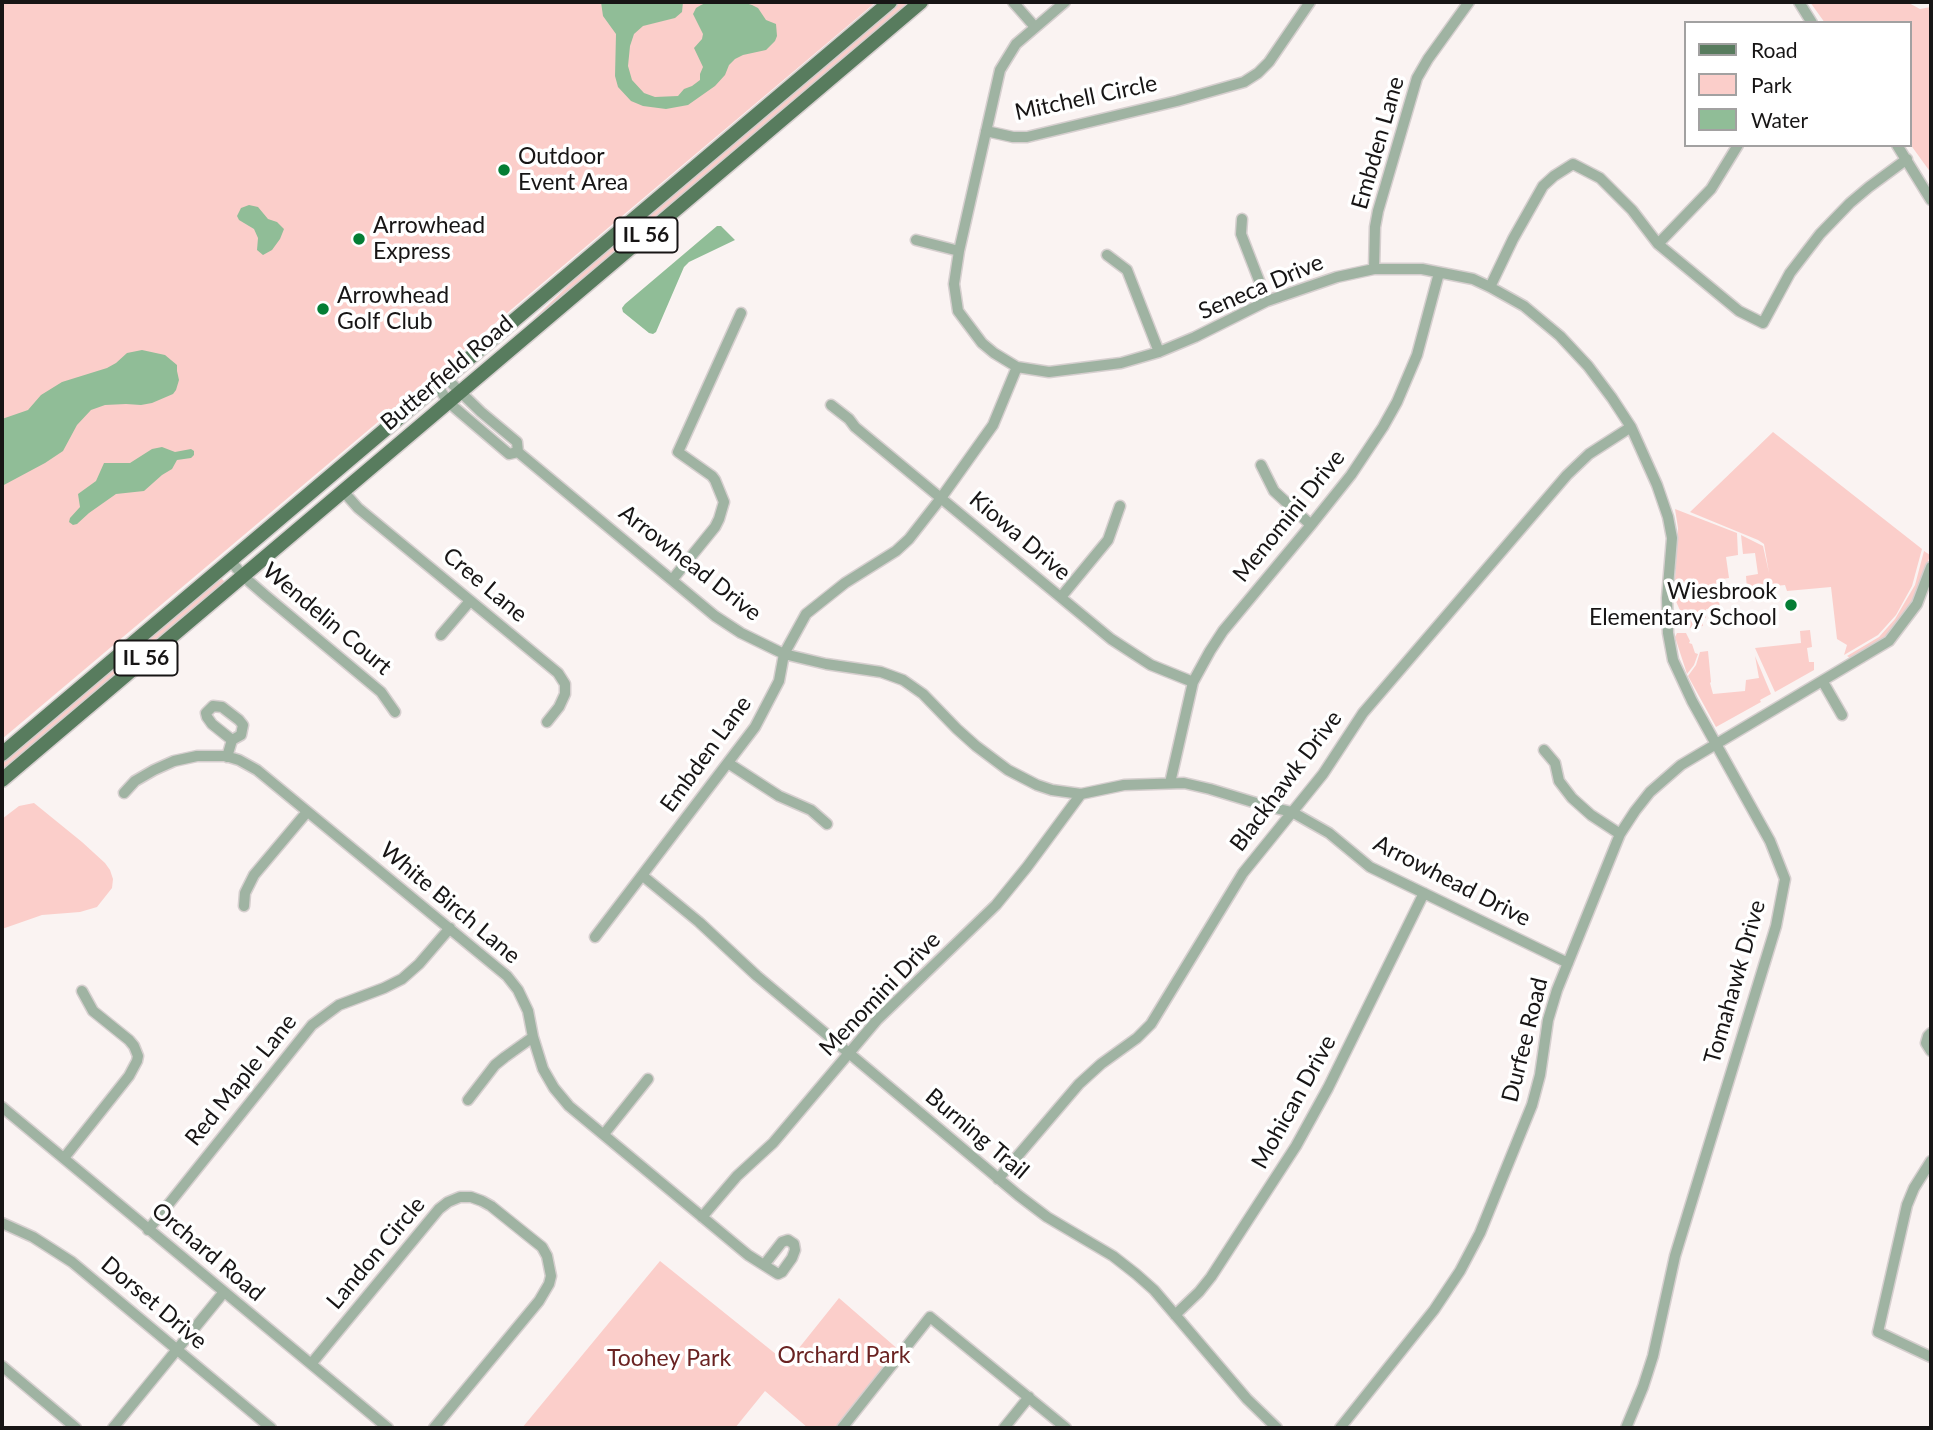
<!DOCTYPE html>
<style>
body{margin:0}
#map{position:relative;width:1933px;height:1430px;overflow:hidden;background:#faf3f2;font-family:Lato,sans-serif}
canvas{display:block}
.frame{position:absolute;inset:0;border:4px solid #171515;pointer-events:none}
.legend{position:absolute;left:1684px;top:21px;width:228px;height:126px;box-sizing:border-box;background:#fff;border:2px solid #a2a1a1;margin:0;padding:9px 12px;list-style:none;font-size:21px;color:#171515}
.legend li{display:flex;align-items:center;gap:14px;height:35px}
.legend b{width:35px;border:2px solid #a2a1a1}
</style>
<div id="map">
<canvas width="1933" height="1430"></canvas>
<div class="frame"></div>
<ul class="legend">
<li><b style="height:9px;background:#587c5e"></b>Road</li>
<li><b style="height:19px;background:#fbceca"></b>Park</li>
<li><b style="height:19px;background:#90bd97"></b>Water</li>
</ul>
</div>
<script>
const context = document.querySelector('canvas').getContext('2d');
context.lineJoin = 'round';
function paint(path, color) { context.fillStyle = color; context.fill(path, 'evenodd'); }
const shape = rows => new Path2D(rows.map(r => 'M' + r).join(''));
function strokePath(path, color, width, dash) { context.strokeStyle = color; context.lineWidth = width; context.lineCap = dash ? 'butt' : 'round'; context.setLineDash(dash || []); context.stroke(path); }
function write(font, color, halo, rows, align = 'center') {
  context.font = font + ' Lato,sans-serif'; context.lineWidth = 7; context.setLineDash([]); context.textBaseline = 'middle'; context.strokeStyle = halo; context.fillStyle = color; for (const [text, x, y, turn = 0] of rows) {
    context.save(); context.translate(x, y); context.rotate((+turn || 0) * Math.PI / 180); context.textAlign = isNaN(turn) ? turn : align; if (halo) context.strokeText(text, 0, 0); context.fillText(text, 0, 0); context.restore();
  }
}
const green = shape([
 [2,2,876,2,2,739],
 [898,2,913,2,526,330,524,328,615,241],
 [1810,2,1907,2,1920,9,1931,7,1931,173,1910,144,1910,23,1825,23],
 [1773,432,1922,549,1912,586,1896,615,1878,635,1844,655,1847,645,1837,639,1831,587,1787,591,1785,585,1747,589,1746,576,1758,574,1755,553,1743,554,1741,535,1763,546,1769,573,1764,544,1758,540,1690,512],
 [1675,509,1737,533,1738,555,1726,557,1729,578,1716,580,1720,608,1706,609,1706,618,1702,618,1703,626,1688,628,1674,597,1678,528],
 [1924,551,1930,555,1923,578,1908,609,1885,638,1852,659,1847,656,1879,637,1895,619,1915,585],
 [221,578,225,582,224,584,2,773,2,760],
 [1810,630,1812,647,1807,648,1809,662,1814,662,1814,670,1775,692,1755,648,1801,643,1800,631],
 [1677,633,1686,633,1690,641,1689,643,1692,644,1695,653,1698,654,1694,665,1687,674,1675,637],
 [1708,651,1711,682,1710,683,1713,694,1745,691,1746,680,1759,678,1755,656,1771,694,1760,700,1761,702,1716,727,1688,676,1696,665,1700,652],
 [34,803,82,842,105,863,110,870,113,879,112,888,97,907,80,912,42,915,2,929,2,819,19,806],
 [660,1261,787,1363,839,1298,900,1351,836,1428,808,1428,765,1391,735,1428,522,1428]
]);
const water = shape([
 [601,2,683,2,682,12,675,18,643,26,634,34,630,46,628,66,632,80,644,93,655,97,678,96,684,89,692,86,700,80,700,74,703,67,694,48,702,39,703,34,693,14,696,8,701,5,708,2,742,2,752,5,758,8,766,20,776,24,777,36,775,41,766,50,743,55,735,59,729,65,725,75,715,86,688,105,666,109,643,106,631,101,618,87,615,76,616,34,603,16],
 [249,205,258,207,268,219,277,222,284,229,280,239,272,250,263,255,257,250,258,238,254,229,239,220,237,216,241,208],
 [717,226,721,226,735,240,689,262,684,267,656,332,653,334,649,333,623,312,622,308,625,304],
 [142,350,165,355,177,365,177,371,179,380,176,390,173,394,152,403,141,405,126,404,105,405,91,410,77,425,63,451,45,463,2,486,2,419,28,410,41,395,62,382,107,368,116,363,127,353],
 [162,447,175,452,191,449,194,451,194,455,191,458,177,460,172,469,162,475,144,491,116,494,89,513,77,524,73,525,69,522,70,518,80,507,78,494,96,481,104,463,130,463,152,449]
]);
const minor = shape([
 [1013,2,1035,27],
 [1065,2,1016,44,1000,70,959,251,954,284,958,311,982,343,994,353,1017,367,1049,372,1121,363,1159,352,1195,337,1267,301,1337,277,1374,269,1422,269,1473,279,1490,287,1524,306,1560,336,1588,366,1612,398,1631,427,1657,485,1668,517,1672,538,1667,598,1668,633,1673,660,1692,701,1770,841,1785,879,1776,926,1675,1256,1653,1356,1643,1387,1626,1428],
 [1799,2,1812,23],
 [986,131,1013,137,1027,137,1177,101,1244,82,1258,73,1269,62,1310,2],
 [1897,145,1931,200],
 [1242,219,1241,234,1267,301],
 [916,240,959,251],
 [1658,244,1711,189,1738,145],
 [1107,255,1127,270,1159,352],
 [1374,269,1375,227,1378,211,1417,78,1428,59,1469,2],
 [1490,287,1513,239,1543,186,1554,176,1573,164,1600,178,1632,210,1658,244,1739,311,1763,323,1790,273,1820,234,1850,203,1869,187,1907,159],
 [446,378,481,412,517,442,518,452,715,616,741,633,784,654,826,664,881,672,903,680,923,694,957,729,976,746,1008,770,1037,785,1052,790,1081,794,1124,785,1184,783,1210,789,1266,806,1292,812,1329,833,1370,867,1568,963],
 [437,385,448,402,509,454,518,452],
 [831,405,849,419,855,427,1111,639,1151,665,1193,682],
 [1261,465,1274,491,1311,525],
 [343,491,358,508,558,673,565,684,565,694,559,707,547,722],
 [230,560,243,576,266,596,381,692,395,712],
 [672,580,715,527,719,519,724,502,715,480,712,476,678,452,741,313],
 [1061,597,1108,540,1120,506],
 [441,635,470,601],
 [1823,682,1842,715],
 [1544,750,1555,763,1559,781,1572,798,1591,815,1620,834],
 [227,757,232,740,241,735,243,725,239,720,222,707,213,706,206,713,207,717,212,724,232,740],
 [728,763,779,796,811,810,827,824],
 [1170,783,1193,682,1210,651,1223,631,1311,525,1351,475,1383,427,1397,402,1417,355,1439,273],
 [124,793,135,781,154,770,174,761,197,756,226,756,239,760,257,770,507,976,518,990,528,1011,533,1037,543,1069,554,1088,569,1106,748,1255,778,1274,782,1272,792,1258,795,1250,794,1244,788,1240,782,1242,764,1265],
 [643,876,699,922,757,976,1018,1195,1047,1217,1113,1256,1136,1274,1154,1290,1247,1399,1277,1428],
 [244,906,245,893,254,875,307,812],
 [595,937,755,727,779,681,784,654,806,614,845,583,896,551,909,539,941,498,993,425,1017,367],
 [1931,1033,1928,1036,1926,1043,1931,1051],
 [468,1100,495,1065,505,1057,533,1037],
 [2,1107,388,1428],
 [604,1134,648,1079],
 [64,1158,129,1076,137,1061,138,1056,134,1046,129,1040,93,1011,82,991],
 [1931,1161,1914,1188,1907,1205,1878,1332,1931,1357],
 [998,1179,1079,1084,1101,1064,1137,1038,1151,1024,1243,873,1323,774,1363,713,1567,475,1589,454,1631,427],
 [702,1217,737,1176,773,1143,877,1020,996,905,1027,867,1081,794],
 [2,1223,33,1237,72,1262,271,1428],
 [148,1230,312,1025,339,1005,384,988,402,979,419,964,450,928],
 [1175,1315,1199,1292,1211,1277,1296,1146,1328,1088,1424,893],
 [311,1364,439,1209,448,1202,460,1197,471,1197,482,1201,491,1206,542,1247,547,1256,551,1276,549,1284,539,1301,434,1428],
 [2,1366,76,1428],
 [113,1428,224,1292],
 [842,1428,930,1317,1066,1428],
 [1004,1428,1029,1397],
 [1340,1428,1434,1310,1460,1271,1480,1233,1532,1105,1540,1075,1548,1020,1557,990,1620,834,1635,811,1650,792,1681,765,1889,641,1917,604,1931,567]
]);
const major = shape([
 [2,754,890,2],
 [2,780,921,2]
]);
const markers = [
 [504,170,7,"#047d34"],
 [359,239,7,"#047d34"],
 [323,309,7,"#047d34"],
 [1791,605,7,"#047d34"]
];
const shields = [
 [646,235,63],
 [146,658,63]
];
const shieldNames = [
 ["IL 56",646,235],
 ["IL 56",146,658]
];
const streetNames = [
 ["Mitchell Circle",1086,98,-12],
 ["Embden Lane",1378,143,-74],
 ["Seneca Drive",1261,287,-23],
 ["Butterfield Road",447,373,-40],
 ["Menomini Drive",1289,516,-51],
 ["Kiowa Drive",1020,536,40],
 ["Arrowhead Drive",690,563,38],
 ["Cree Lane",485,585,40],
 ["Wendelin Court",327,619,40],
 ["Embden Lane",706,754,-54],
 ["Blackhawk Drive",1286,781,-53],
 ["Arrowhead Drive",1452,881,27],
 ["White Birch Lane",450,903,40],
 ["Tomahawk Drive",1735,982,-74],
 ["Menomini Drive",880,994,-46],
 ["Durfee Road",1525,1040,-76],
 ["Red Maple Lane",241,1080,-51],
 ["Mohican Drive",1294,1102,-61],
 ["Burning Trail",977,1134,40],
 ["Orchard Road",208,1252,40],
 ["Landon Circle",376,1253,-50],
 ["Dorset Drive",154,1303,40]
];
const poiNames = [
 ["Outdoor",518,157],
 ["Event Area",518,183],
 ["Arrowhead",373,226],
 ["Express",373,252],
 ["Arrowhead",337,296],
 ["Golf Club",337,322],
 ["Wiesbrook",1777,592,"right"],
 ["Elementary School",1777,618,"right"]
];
const parkNames = [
 ["Orchard Park",844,1356],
 ["Toohey Park",669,1359]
];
paint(green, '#fbceca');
paint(water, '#90bd97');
strokePath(minor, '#d6cfcf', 13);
strokePath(major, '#d6cfcf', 17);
strokePath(minor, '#9fb3a2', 10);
strokePath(major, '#587c5e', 14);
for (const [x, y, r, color] of markers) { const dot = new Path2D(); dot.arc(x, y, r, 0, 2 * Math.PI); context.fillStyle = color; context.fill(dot); strokePath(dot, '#fff', 2.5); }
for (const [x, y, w] of shields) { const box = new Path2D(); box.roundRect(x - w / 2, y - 17.5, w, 35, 5); context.fillStyle = '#fff'; context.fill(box); strokePath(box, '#171515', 2); }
write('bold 21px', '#171515', null, shieldNames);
write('23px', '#171515', '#fff', streetNames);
write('23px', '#171515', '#fff', poiNames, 'left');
write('23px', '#6a2322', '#fff', parkNames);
</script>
